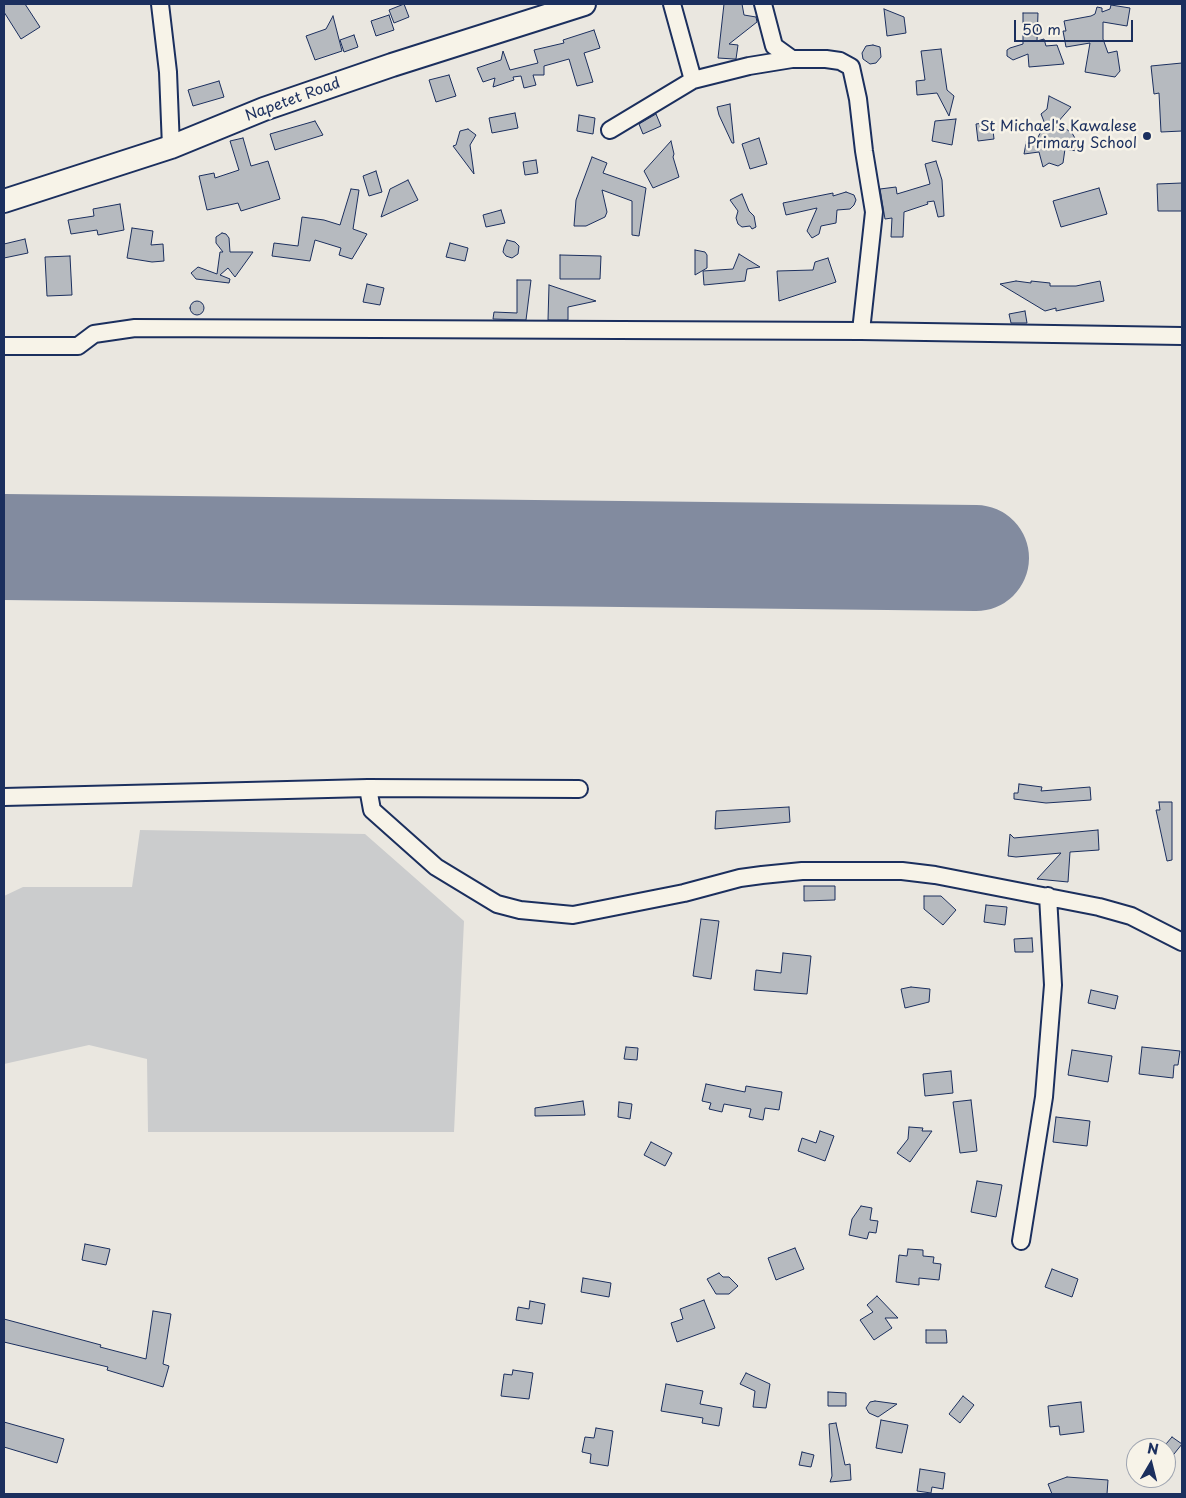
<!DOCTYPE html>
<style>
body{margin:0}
#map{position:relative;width:1186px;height:1498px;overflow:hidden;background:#eae7e0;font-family:"Playpen Sans",sans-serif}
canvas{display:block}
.frame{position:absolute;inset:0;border:5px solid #1b2f5e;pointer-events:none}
.north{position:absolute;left:1126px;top:1438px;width:50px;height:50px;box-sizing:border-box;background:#f7f3e8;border:1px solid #9fa5b1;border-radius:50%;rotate:8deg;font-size:14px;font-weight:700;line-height:20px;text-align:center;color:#1b2f5e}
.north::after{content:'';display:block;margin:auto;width:18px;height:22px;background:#1b2f5e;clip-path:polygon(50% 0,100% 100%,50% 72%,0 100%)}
.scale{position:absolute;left:1014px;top:20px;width:119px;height:22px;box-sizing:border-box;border:2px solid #1b2f5e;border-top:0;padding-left:6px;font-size:15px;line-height:18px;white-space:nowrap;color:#1b2f5e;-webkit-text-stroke:4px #f7f3e8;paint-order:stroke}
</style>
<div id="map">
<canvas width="1186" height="1498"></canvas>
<div class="frame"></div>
<div class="north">N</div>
<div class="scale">50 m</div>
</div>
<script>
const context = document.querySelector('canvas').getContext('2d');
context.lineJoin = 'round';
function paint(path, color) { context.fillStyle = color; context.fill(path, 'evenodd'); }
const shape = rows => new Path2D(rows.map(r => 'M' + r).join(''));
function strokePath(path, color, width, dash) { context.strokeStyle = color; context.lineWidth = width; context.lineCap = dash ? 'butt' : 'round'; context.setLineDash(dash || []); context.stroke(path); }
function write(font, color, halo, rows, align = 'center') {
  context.font = font + ' "Playpen Sans",sans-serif'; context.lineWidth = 5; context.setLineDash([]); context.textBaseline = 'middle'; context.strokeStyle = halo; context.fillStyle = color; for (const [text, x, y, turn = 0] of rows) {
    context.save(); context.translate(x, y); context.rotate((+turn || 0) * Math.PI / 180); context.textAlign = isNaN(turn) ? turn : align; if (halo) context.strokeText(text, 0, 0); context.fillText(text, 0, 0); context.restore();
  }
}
const green = shape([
 [140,830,365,834,464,921,454,1132,148,1132,147,1059,89,1045,4,1064,4,896,23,887,132,887]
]);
const runway = shape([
 [4,547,976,558]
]);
const building = shape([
 [4,4,25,4,40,27,21,39,4,12,4,4],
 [404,4,409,17,394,23,389,10,404,4],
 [724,4,742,4,744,15,756,17,757,22,729,44,738,45,736,59,734,59,718,58,724,4],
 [1111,5,1130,8,1127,26,1103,22,1103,39,1108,53,1117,51,1120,71,1115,77,1085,72,1090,43,1066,47,1063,31,1066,31,1064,21,1091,16,1095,14,1097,7,1102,8,1102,12,1110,9,1111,5],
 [884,9,904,17,906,33,887,36,884,9],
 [1023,13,1038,13,1037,41,1044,39,1046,46,1057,45,1064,64,1029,67,1028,54,1013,60,1007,56,1007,50,1010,48,1023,44,1023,13],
 [389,15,394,30,376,36,371,21,389,15],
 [333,16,342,51,315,60,306,36,326,29,333,16],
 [594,30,600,48,584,53,593,82,577,86,569,59,544,66,544,75,533,75,536,85,524,88,521,76,513,77,514,80,493,87,495,78,483,82,477,68,501,60,503,51,510,70,538,63,534,50,564,43,563,40,594,30],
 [354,35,358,47,344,52,340,40,354,35],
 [873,45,880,47,881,57,876,63,870,64,863,59,862,53,866,46,873,45],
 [941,49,947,90,954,96,949,116,937,93,917,95,916,81,925,80,921,51,941,49],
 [1182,63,1182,131,1161,132,1159,93,1154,94,1151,66,1182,63],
 [449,75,456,96,436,102,429,80,449,75],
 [219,81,224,97,193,106,188,90,219,81],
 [1049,96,1071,107,1057,123,1072,133,1083,152,1065,149,1063,163,1058,166,1049,163,1043,167,1039,152,1024,154,1027,138,1037,139,1045,124,1041,114,1047,109,1049,96],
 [730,104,734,143,732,143,719,115,717,107,730,104],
 [515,113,518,128,492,133,489,118,515,113],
 [656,114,661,126,643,134,639,124,656,114],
 [579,115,595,118,593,134,577,131,579,115],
 [956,119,952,145,932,141,935,121,956,119],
 [315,121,323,135,275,150,270,134,315,121],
 [992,122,994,139,978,141,976,124,992,122],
 [468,129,476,135,470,145,474,174,453,146,456,145,460,131,468,129],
 [243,138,251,166,268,161,280,199,241,211,238,203,207,210,199,176,214,173,215,178,239,170,230,141,243,138],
 [759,138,767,164,750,169,742,144,759,138],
 [671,141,674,154,673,157,679,177,653,188,644,171,671,141],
 [592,157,607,163,603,173,646,188,639,236,632,235,632,201,602,190,607,212,605,217,586,226,574,226,576,200,592,157],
 [536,160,538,173,525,175,523,162,536,160],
 [936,161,942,180,944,216,938,217,934,201,927,202,928,204,904,212,903,237,891,237,892,218,885,219,880,189,896,187,897,194,930,184,925,164,936,161],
 [376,171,382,192,369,196,363,176,376,171],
 [408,180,418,200,381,217,390,189,408,180],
 [1182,183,1182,211,1158,211,1157,184,1182,183],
 [1099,188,1107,214,1061,227,1053,201,1099,188],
 [351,189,359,190,353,229,367,234,352,259,339,255,341,248,315,240,310,261,272,256,274,243,298,246,302,217,324,220,340,225,351,189],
 [846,192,854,195,856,200,854,205,850,209,837,210,836,223,821,226,819,234,812,238,807,231,817,208,786,215,783,203,833,193,833,196,846,192],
 [742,194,749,211,754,216,756,227,752,229,750,226,742,227,738,224,736,218,738,211,730,200,742,194],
 [120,204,124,230,98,235,97,230,71,234,68,220,94,216,93,209,120,204],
 [501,210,505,223,486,227,483,215,501,210],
 [132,228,153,231,151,245,163,244,164,261,152,262,127,258,132,228],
 [222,233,226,234,229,238,230,252,253,252,235,277,228,268,220,275,230,279,229,283,196,279,191,273,198,267,217,274,220,252,223,252,216,243,216,237,222,233],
 [25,239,28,253,4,258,4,244,25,239],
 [507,240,515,242,519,246,518,254,512,258,506,256,503,252,504,247,507,240],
 [450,243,468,248,465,261,446,257,450,243],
 [695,250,705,252,707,255,707,268,695,275,695,250],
 [739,254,760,267,747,269,745,281,704,285,703,271,733,269,739,254],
 [560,255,601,256,600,279,560,279,560,255],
 [70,256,72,295,47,296,45,257,70,256],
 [828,258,836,282,779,301,777,271,813,270,815,262,828,258],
 [517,280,531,280,526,320,493,319,494,312,517,313,517,280],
 [1016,281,1031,283,1031,281,1050,283,1050,286,1076,286,1100,281,1104,301,1056,311,1056,308,1045,311,1000,284,1016,281],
 [367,284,384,288,380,305,363,302,367,284],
 [549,285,596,301,568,307,568,320,548,320,549,285],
 '190 308a7 7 0 1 1 14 0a7 7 0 1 1-14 0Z',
 [1025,311,1027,323,1011,323,1009,314,1025,311],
 [1019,784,1042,787,1041,791,1090,787,1091,800,1046,803,1014,799,1014,793,1018,793,1019,784],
 [1159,802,1172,802,1172,860,1167,861,1156,810,1160,810,1159,802],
 [789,807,790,822,715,829,716,811,789,807],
 [1098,830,1099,850,1070,852,1068,882,1037,879,1061,853,1016,857,1008,856,1010,834,1014,838,1098,830],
 [804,886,835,886,835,900,804,901,804,886],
 [924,896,941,896,956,910,943,925,924,909,924,896],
 [986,905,1007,907,1005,925,984,922,986,905],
 [701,919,719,921,711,979,693,976,701,919],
 [1032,938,1033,952,1015,952,1014,939,1032,938],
 [783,953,811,956,807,994,754,990,756,970,781,973,783,953],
 [911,987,930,989,929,1002,905,1008,901,989,911,987],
 [1091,990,1118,996,1115,1009,1088,1003,1091,990],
 [626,1047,638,1048,637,1060,624,1059,626,1047],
 [1142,1047,1180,1051,1178,1065,1174,1065,1173,1078,1139,1074,1142,1047],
 [1072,1050,1112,1056,1108,1082,1068,1075,1072,1050],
 [951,1071,953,1093,925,1096,923,1074,951,1071],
 [706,1084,745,1092,746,1086,782,1092,779,1110,765,1108,763,1120,749,1117,751,1109,724,1104,722,1112,709,1109,711,1103,702,1101,706,1084],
 [971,1100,977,1151,960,1153,953,1102,971,1100],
 [583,1101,585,1115,535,1116,535,1108,583,1101],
 [619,1102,632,1104,630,1119,618,1117,619,1102],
 [1056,1117,1090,1121,1087,1146,1053,1142,1056,1117],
 [909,1127,923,1128,922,1131,932,1131,910,1162,897,1153,908,1139,909,1127],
 [820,1131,834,1136,825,1161,798,1151,802,1138,816,1143,820,1131],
 [651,1142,672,1153,665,1166,644,1155,651,1142],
 [977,1181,1002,1185,996,1217,971,1212,977,1181],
 [861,1206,872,1208,870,1220,878,1221,876,1233,869,1232,867,1239,849,1235,852,1219,861,1206],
 [85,1244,110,1249,106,1265,82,1260,85,1244],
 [795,1248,804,1269,776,1280,768,1258,795,1248],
 [908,1249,923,1250,923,1256,934,1257,933,1263,941,1264,939,1280,919,1278,919,1285,896,1282,899,1255,907,1256,908,1249],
 [1052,1269,1078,1279,1072,1297,1045,1287,1052,1269],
 [719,1273,723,1277,729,1277,738,1286,729,1294,716,1294,707,1279,719,1273],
 [583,1278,611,1283,609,1297,581,1292,583,1278],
 [877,1296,898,1318,885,1318,892,1328,874,1340,860,1320,873,1312,867,1305,877,1296],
 [704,1300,715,1328,677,1342,671,1323,683,1319,680,1309,704,1300],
 [530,1301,545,1304,542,1324,516,1320,518,1307,529,1309,530,1301],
 [153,1311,171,1314,163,1364,169,1366,163,1387,107,1370,108,1367,4,1342,4,1319,101,1345,100,1347,146,1359,153,1311],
 [926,1330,946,1330,947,1343,926,1343,926,1330],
 [513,1370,533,1373,529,1399,501,1396,504,1374,512,1375,513,1370],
 [746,1373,770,1384,766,1408,753,1407,755,1391,740,1384,746,1373],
 [666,1384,703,1391,700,1404,722,1408,719,1426,702,1423,703,1418,661,1411,666,1384],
 [828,1392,846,1393,846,1406,828,1406,828,1392],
 [963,1396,974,1405,960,1423,949,1414,963,1396],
 [875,1401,897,1404,878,1417,869,1413,866,1408,870,1402,875,1401],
 [1081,1402,1084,1432,1060,1435,1059,1426,1050,1427,1048,1406,1081,1402],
 [881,1420,908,1425,902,1453,876,1448,881,1420],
 [4,1422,64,1439,57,1463,4,1447,4,1422],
 [836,1423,845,1465,850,1464,851,1480,830,1482,832,1476,829,1424,836,1423],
 [596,1428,613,1431,608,1466,590,1463,591,1454,582,1452,585,1437,594,1438,596,1428],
 [1172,1437,1182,1444,1166,1464,1166,1444,1172,1437],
 [802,1452,814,1455,811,1467,799,1465,802,1452],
 [920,1469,945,1473,943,1489,932,1487,931,1493,917,1491,920,1469],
 [1067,1477,1108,1480,1107,1494,1052,1494,1048,1484,1067,1477]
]);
const minor = shape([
 [160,4,168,72,171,147],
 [672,4,693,80],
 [763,4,774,46,792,59],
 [610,130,693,80,749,66,792,59,826,59,840,61,851,67,858,99,864,151,874,212,861,331],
 [4,346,78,346,94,334,135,328,861,331,1182,336],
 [368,788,372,810,436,867,497,904,520,910,573,915,684,893,740,878,762,875,802,871,902,871,935,875,1099,907,1131,916,1182,942],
 [4,797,368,788,579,789],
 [1021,1241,1044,1097,1053,985,1048,896]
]);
const secondary = shape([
 [4,201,171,147,264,109,392,65,584,4]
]);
const markers = [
 [1147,136,5,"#1b2f5e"]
];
const streetNames = [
 ["Napetet Road",293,100,-20]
];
const poiNames = [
 ["St Michael's Kawalese",1137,127],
 ["Primary School",1137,144]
];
paint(green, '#cbcccd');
strokePath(runway, '#828b9f', 106);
paint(building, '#b6babf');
strokePath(building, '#1b2f5e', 1);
strokePath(minor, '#1b2f5e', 20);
strokePath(secondary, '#1b2f5e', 26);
strokePath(minor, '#f7f3e8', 16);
strokePath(secondary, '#f7f3e8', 22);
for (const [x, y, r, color] of markers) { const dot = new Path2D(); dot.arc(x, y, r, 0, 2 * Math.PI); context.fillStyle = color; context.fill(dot); strokePath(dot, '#f7f3e8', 2); }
write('15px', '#1b2f5e', '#f7f3e8', streetNames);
write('15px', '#1b2f5e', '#f7f3e8', poiNames, 'right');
</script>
